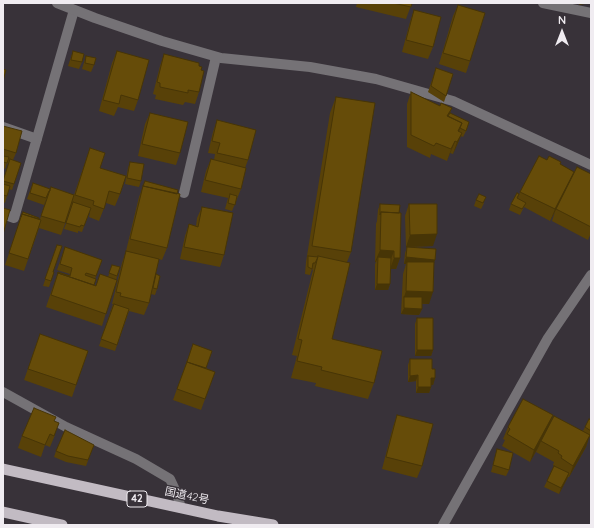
<!DOCTYPE html>
<meta charset="utf-8">
<style>
body{margin:0}
#map{position:relative;width:594px;height:528px;overflow:hidden;background:#383239;font-family:Quicksand,sans-serif}
canvas{display:block}
.frame{position:absolute;inset:0;border:4px solid #f0ecf1;pointer-events:none}
.north{position:absolute;left:542px;top:12px;width:40px;height:40px;-webkit-text-stroke:3px #383239;paint-order:stroke;rotate:0deg;font-size:11px;font-weight:700;line-height:16px;text-align:center;color:#f0ecf1}
.north::after{content:'';display:block;margin:auto;width:14px;height:18px;background:#f0ecf1;clip-path:polygon(50% 0,100% 100%,50% 72%,0 100%)}
</style>
<div id="map">
<canvas width="594" height="528"></canvas>
<div class="frame"></div>
<div class="north">N</div>
</div>
<script>
const context = document.querySelector('canvas').getContext('2d');
context.lineJoin = 'round';
const shape = rows => new Path2D(rows.map(r => 'M' + r).join(''));
function strokePath(path, color, width, dash) { context.strokeStyle = color; context.lineWidth = width; context.lineCap = dash ? 'butt' : 'round'; context.setLineDash(dash || []); context.stroke(path); }
function paint(path, color) { context.fillStyle = color; context.fill(path, 'evenodd'); }
function write(font, color, halo, rows, align = 'center') {
  context.font = font + ' Quicksand,"Noto Sans JP",sans-serif'; context.lineWidth = 3; context.setLineDash([]); context.textBaseline = 'middle'; context.strokeStyle = halo; context.fillStyle = color; for (const [text, x, y, turn = 0] of rows) {
    context.save(); context.translate(x, y); context.rotate((+turn || 0) * Math.PI / 180); context.textAlign = isNaN(turn) ? turn : align; if (halo) context.strokeText(text, 0, 0); context.fillText(text, 0, 0); context.restore();
  }
}
const service = shape([
 [3,127,37,139],
 [184,193,216,57],
 [3,214,14,218,74,10]
]);
const minor = shape([
 [57,3,95,18,162,41,221,58,310,67,376,79,453,101,591,165],
 [543,3,591,13],
 [3,392,66,427,136,459,170,479,177,494,181,508],
 [443,525,548,338,591,275]
]);
const trunk = shape([
 [3,469,218,516,273,525],
 [3,512,62,525]
]);
const wall = shape([
 [357,3,412,3,406,19,356,7],
 [458,5,470,61,466,73,439,64,453,16],
 [414,10,433,47,428,59,402,52,410,22],
 [73,51,82,62,79,69,68,66],
 [117,51,138,100,134,111,118,107,114,116,99,111,112,63],
 [164,54,201,70,199,92,195,104,185,102,183,105,155,99,156,95,153,94,160,66],
 [86,56,94,65,91,72,82,69],
 [436,68,446,96,444,102,428,92],
 [411,92,440,106,452,108,450,113,467,129,463,137,461,136,453,154,450,153,447,161,431,154,430,158,407,147,407,104],
 [336,97,351,252,347,262,332,339,374,383,368,399,315,386,316,383,291,378,297,356,292,355,313,270,312,269,310,275,305,274,306,262,330,113],
 [150,113,180,153,176,165,138,156,145,124],
 [217,120,248,160,245,168,241,189,232,211,225,209,228,198,201,192,206,171,211,159,214,160,215,154,208,153,213,132],
 [3,126,16,153,13,160,14,184,12,190,9,189,5,203,3,202,3,181,8,164,7,163,5,169,3,168],
 [90,148,100,168,120,194,115,206,106,203,99,221,89,217,90,213,89,213,82,232,78,231,78,233,64,229,72,207,71,207,61,235,39,228,24,271,5,265,23,212,40,219,47,197,44,205,27,199,33,183,50,189,74,195],
 [547,160,560,164,574,172,572,178,591,174,591,233,588,240,552,221,555,212,550,221,524,207,520,215,509,210,511,204,519,194,518,199,520,192],
 [130,162,141,181,139,187,125,184,128,168],
 [145,181,167,248,162,260,159,259,154,279,157,289,155,295,151,294,149,303,144,315,129,311,115,351,99,346,113,304,112,304,122,263,126,251,139,197],
 [476,200,484,203,481,209,474,206],
 [380,204,400,258,396,269,390,269,390,284,388,290,375,290,375,264,376,262,375,262,376,224,377,221,378,210],
 [409,204,433,246,406,247,405,216],
 [202,207,224,255,220,267,180,259,185,236,189,224,196,226,197,218],
 [57,245,53,272,54,272,49,287,43,286],
 [65,247,102,260,95,279,94,285,96,286,108,277,112,265,120,267,102,326,46,307,58,272,69,276,70,274,57,270],
 [407,247,434,263,429,304,422,304,422,309,419,315,401,314,403,274,406,264,404,264,405,253],
 [417,318,433,350,431,356,415,356,415,324],
 [40,334,88,351,72,397,24,380],
 [193,344,206,368,215,372,201,410,173,400],
 [410,359,432,369,435,378,433,385,431,385,431,387,429,393,416,393,416,381,408,382,408,365],
 [397,415,422,466,417,478,382,469,393,427],
 [553,415,551,422,583,431,585,427,591,420,591,438,589,437,586,447,569,477,568,477,559,494,544,487,547,481,556,467,553,465,554,462,536,452,539,446,530,462,502,446,505,440,503,439,508,427],
 [54,421,55,435,50,447,45,445,41,457,18,448,22,436],
 [94,445,86,466,66,462,54,457,56,451],
 [497,449,509,470,506,476,491,472]
]);
const shadedWall = shape([
 [580,3,591,3,579,5],
 [462,123,458,134,447,161,458,131],
 [462,133,457,145,453,154,457,142],
 [574,172,570,183,550,221,555,209],
 [437,234,433,246,406,247,410,235],
 [380,250,394,251,390,262,378,257,376,262,375,262],
 [406,257,435,260,433,266,407,262,406,264,404,264],
 [394,258,400,258,396,269,390,269],
 [377,284,390,284,388,290,375,290],
 [406,291,433,292,429,304,404,303,404,297],
 [404,308,422,309,419,315,401,314],
 [417,350,433,350,431,356,415,356],
 [418,375,416,381,408,382,410,376],
 [431,378,435,378,433,385,429,385],
 [418,387,431,387,429,393,416,393],
 [553,415,549,427,541,441,539,446,530,462,534,450],
 [590,435,586,447,569,477,573,466],
 [569,473,567,479,559,494,561,488]
]);
const building = shape([
 [393,3,412,3,411,7,393,3],
 [458,5,485,13,470,61,443,53,458,5],
 [414,10,441,17,433,47,406,40,414,10],
 [73,51,84,54,82,62,71,60,73,51],
 [117,51,149,60,138,100,121,95,119,104,103,100,117,51],
 [164,54,199,63,199,66,202,67,201,70,204,71,199,92,188,90,188,93,160,87,160,83,157,82,164,54],
 [86,56,96,58,94,65,85,63,86,56],
 [436,68,453,74,446,96,431,86,436,68],
 [3,69,6,70,3,81,3,69],
 [411,92,440,106,441,103,452,108,447,116,462,123,458,131,462,133,457,142,455,141,451,149,436,143,434,146,411,135,411,92],
 [336,97,375,103,351,252,312,246,336,97],
 [150,113,188,122,180,153,142,144,150,113],
 [450,113,469,122,466,131,460,128,462,123,448,116,450,113],
 [217,120,256,130,248,160,217,153,220,143,212,141,217,120],
 [3,126,22,131,16,153,3,149,3,126],
 [90,148,105,153,100,168,126,176,120,194,109,191,104,209,93,205,94,201,75,195,90,148],
 [3,156,9,157,7,163,3,162,3,156],
 [539,156,547,160,549,156,561,162,560,164,574,172,555,209,520,192,539,156],
 [10,159,21,163,14,184,3,181,10,159],
 [211,159,246,168,241,189,205,180,211,159],
 [130,162,144,164,141,181,127,178,130,162],
 [577,167,591,174,591,227,556,209,577,167],
 [145,181,178,190,177,194,143,186,145,181],
 [33,183,50,189,50,191,49,191,46,198,30,193,33,183],
 [3,184,10,186,7,196,3,195,3,184],
 [143,186,180,194,167,248,130,239,143,186],
 [51,187,74,195,65,223,41,216,51,187],
 [517,193,519,194,517,198,526,203,522,209,511,204,517,193],
 [230,194,237,196,235,205,228,203,230,194],
 [479,194,486,197,483,203,476,200,479,194],
 [73,202,91,208,84,226,81,225,80,227,66,223,73,202],
 [380,204,400,205,399,213,381,212,380,215,380,204],
 [409,204,437,204,437,234,410,235,409,204],
 [202,207,233,213,224,255,184,247,189,224,198,227,202,207],
 [3,208,10,210,3,234,3,208],
 [23,212,39,218,39,219,22,214,21,217,23,212],
 [381,212,401,213,400,258,394,258,394,251,380,250,381,212],
 [22,214,41,220,28,259,9,253,22,214],
 [57,245,62,246,53,272,54,272,51,281,45,279,57,245],
 [65,247,102,260,96,276,86,273,85,275,96,279,94,285,58,273,58,274,58,272,70,276,72,268,60,264,65,247],
 [407,247,436,249,435,260,406,257,407,247],
 [126,251,159,259,149,303,120,296,121,293,116,292,126,251],
 [308,256,318,257,315,263,313,263,312,269,308,267,308,256],
 [318,256,350,263,332,339,382,351,374,383,321,370,322,367,297,361,302,340,298,339,318,256],
 [378,257,391,258,390,284,377,284,378,257],
 [407,262,434,262,433,292,406,291,407,262],
 [112,265,120,267,117,276,109,273,112,265],
 [58,273,96,286,100,274,117,280,106,314,51,295,58,273],
 [156,274,160,276,157,289,153,288,156,274],
 [404,297,422,297,422,309,404,308,404,297],
 [114,304,129,309,117,345,101,339,114,304],
 [417,318,433,318,433,350,417,350,417,318],
 [40,334,88,351,76,385,28,369,40,334],
 [193,344,212,351,206,368,187,362,193,344],
 [410,359,432,359,432,369,435,369,435,378,431,378,431,387,418,387,418,375,410,376,410,359],
 [187,362,215,372,205,399,177,389,187,362],
 [523,399,553,415,534,450,507,434,510,429,508,427,523,399],
 [34,408,56,417,54,421,59,423,54,436,50,434,45,445,22,436,34,408],
 [397,415,433,424,422,466,386,457,397,415],
 [554,416,590,435,573,466,561,458,562,456,558,453,559,451,541,441,554,416],
 [589,419,591,420,591,431,585,427,589,419],
 [65,430,94,445,88,460,68,456,56,451,65,430],
 [497,449,513,453,509,470,493,465,497,449],
 [554,466,569,473,561,488,547,481,554,466]
]);
const shields = [
 [137,499,20]
];
const shieldNames = [
 ["42",137,499]
];
const streetNames = [
 ["国道42号",187,496,12]
];
strokePath(service, '#757276', 10);
strokePath(minor, '#757276', 10);
strokePath(trunk, '#c2bbc3', 11);
paint(wall, '#584108');
paint(shadedWall, '#473506');
paint(building, '#664c09');
strokePath(building, '#473506', 1);
for (const [x, y, w] of shields) { const box = new Path2D(); box.roundRect(x - w / 2, y - 8, w, 16, 3); context.fillStyle = '#383239'; context.fill(box); strokePath(box, '#f0ecf1', 1); }
write('bold 10px', '#f0ecf1', null, shieldNames);
write('11px', '#f0ecf1', '#383239', streetNames);
</script>
